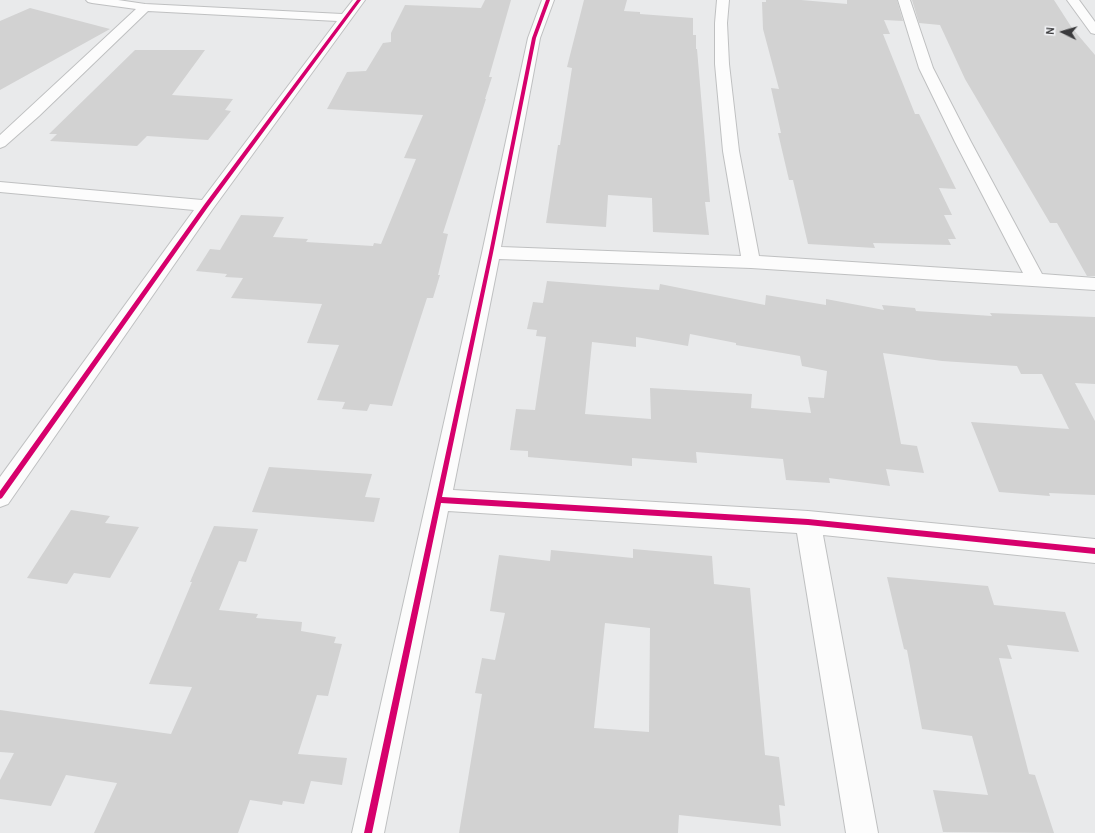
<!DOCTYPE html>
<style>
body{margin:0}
#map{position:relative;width:1095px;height:833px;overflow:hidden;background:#e9eaeb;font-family:Karla,sans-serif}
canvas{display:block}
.north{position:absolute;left:1043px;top:12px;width:40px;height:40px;-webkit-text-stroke:3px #f5f6f9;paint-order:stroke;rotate:275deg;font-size:11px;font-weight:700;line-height:16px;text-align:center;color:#3a3a3c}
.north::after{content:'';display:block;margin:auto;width:14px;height:18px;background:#3a3a3c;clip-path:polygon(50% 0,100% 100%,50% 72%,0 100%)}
</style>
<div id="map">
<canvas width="1095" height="833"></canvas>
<div class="north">N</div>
</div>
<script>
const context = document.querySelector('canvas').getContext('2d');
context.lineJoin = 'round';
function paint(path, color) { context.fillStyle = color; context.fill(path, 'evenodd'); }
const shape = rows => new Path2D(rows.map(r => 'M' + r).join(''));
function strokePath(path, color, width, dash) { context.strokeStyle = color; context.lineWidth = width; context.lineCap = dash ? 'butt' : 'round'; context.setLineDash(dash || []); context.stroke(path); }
const building = shape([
 [485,0,511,0,489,77,492,77,485,99,486,99,443,233,448,234,438,275,440,275,433,298,427,298,392,406,370,404,367,411,342,409,345,402,317,400,339,345,307,343,322,304,231,298,243,278,225,277,227,274,196,271,210,249,220,250,241,215,284,217,273,237,308,239,306,242,373,246,374,243,381,244,416,159,404,158,423,115,327,109,347,72,366,71,383,43,391,42,391,33,405,5,481,8],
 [584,0,627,0,624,11,640,12,640,14,693,18,693,35,696,35,696,49,697,49,710,202,705,202,709,235,653,232,652,198,608,195,606,227,546,223,558,145,560,145,572,68,567,67],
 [766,0,801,0,847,4,847,0,897,0,903,21,884,20,890,34,883,34,915,114,919,114,956,189,939,188,952,215,944,215,956,239,948,239,951,245,873,243,875,248,808,244,793,180,789,180,778,133,781,133,771,88,779,89,763,29,762,2,766,2],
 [912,0,1054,0,1072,28,1095,55,1095,276,1087,276,1057,223,1050,223,965,79,940,25,919,23],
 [30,8,110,29,0,90,0,21],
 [135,50,205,50,172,95,233,99,225,110,231,111,208,140,147,136,137,146,50,141,57,134,49,134],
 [547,281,659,290,660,284,765,305,766,295,826,305,826,299,884,310,882,305,915,308,916,311,992,316,990,313,1095,317,1095,384,1075,383,1095,421,1095,495,1049,493,1050,496,999,492,971,422,1069,429,1042,374,1021,374,1017,366,942,361,883,353,901,444,917,446,924,473,886,469,890,486,829,478,830,483,786,480,783,459,696,452,697,463,632,458,632,466,528,457,528,451,510,450,516,409,535,410,546,337,536,336,537,330,527,329,533,302,543,303],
 [690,334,736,343,736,345,800,356,802,366,827,371,824,398,808,397,811,413,751,408,752,394,650,388,651,419,585,414,592,342,636,347,636,337,688,346],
 [269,467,372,474,365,497,380,498,374,522,252,512],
 [71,510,110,516,105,523,139,527,110,578,74,573,67,584,27,578],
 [214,526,258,529,246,562,239,561,219,610,258,614,256,618,302,622,301,631,336,637,334,643,342,644,328,696,317,695,298,754,347,758,342,785,311,781,304,804,283,801,282,805,250,800,238,833,94,833,117,783,66,775,51,806,0,799,0,780,14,753,0,752,0,710,171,734,192,687,149,684,192,582,190,582],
 [633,549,712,556,714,584,750,588,765,755,779,757,785,806,779,805,781,826,679,815,678,833,459,833,482,694,475,693,482,658,495,660,505,613,490,611,499,555,550,561,551,550,633,558],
 [605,623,650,628,649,732,594,728],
 [887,577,988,586,994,605,1065,612,1079,652,1007,645,1012,659,999,658,1029,774,1035,775,1054,833,943,832,933,790,988,795,972,736,922,729,907,650,904,649]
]);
const minor = shape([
 [86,0,118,0,145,4,342,14,353,0,365,0,212,210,8,504,0,507,0,477,194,210,0,192,0,182,202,200,337,21,148,11,39,116,5,146,0,148,0,135,136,9,92,3,88,2,86,0],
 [542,0,554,0,540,38,501,247,741,256,723,151,715,64,715,23,717,0,729,0,727,23,729,64,739,151,759,256,1023,273,955,142,919,68,898,0,910,0,933,68,971,142,1042,274,1095,278,1095,290,751,268,499,259,453,490,808,511,1095,539,1095,563,823,535,878,833,846,833,797,533,448,511,384,833,352,833,482,253,528,38,542,0],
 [1067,0,1079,0,1095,22,1095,34,1091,33,1067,0]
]);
const cycleway = shape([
 [357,0,361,0,208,207,2,498,0,499,0,491,204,205,357,0],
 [546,0,550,0,536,38,493,253,442,497,808,519,1095,548,1095,554,808,525,441,503,372,833,364,833,489,253,532,38,546,0]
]);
paint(building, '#d2d2d2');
strokePath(minor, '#bfc0c1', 2);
paint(minor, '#fcfcfc');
paint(cycleway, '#d6006c');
</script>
